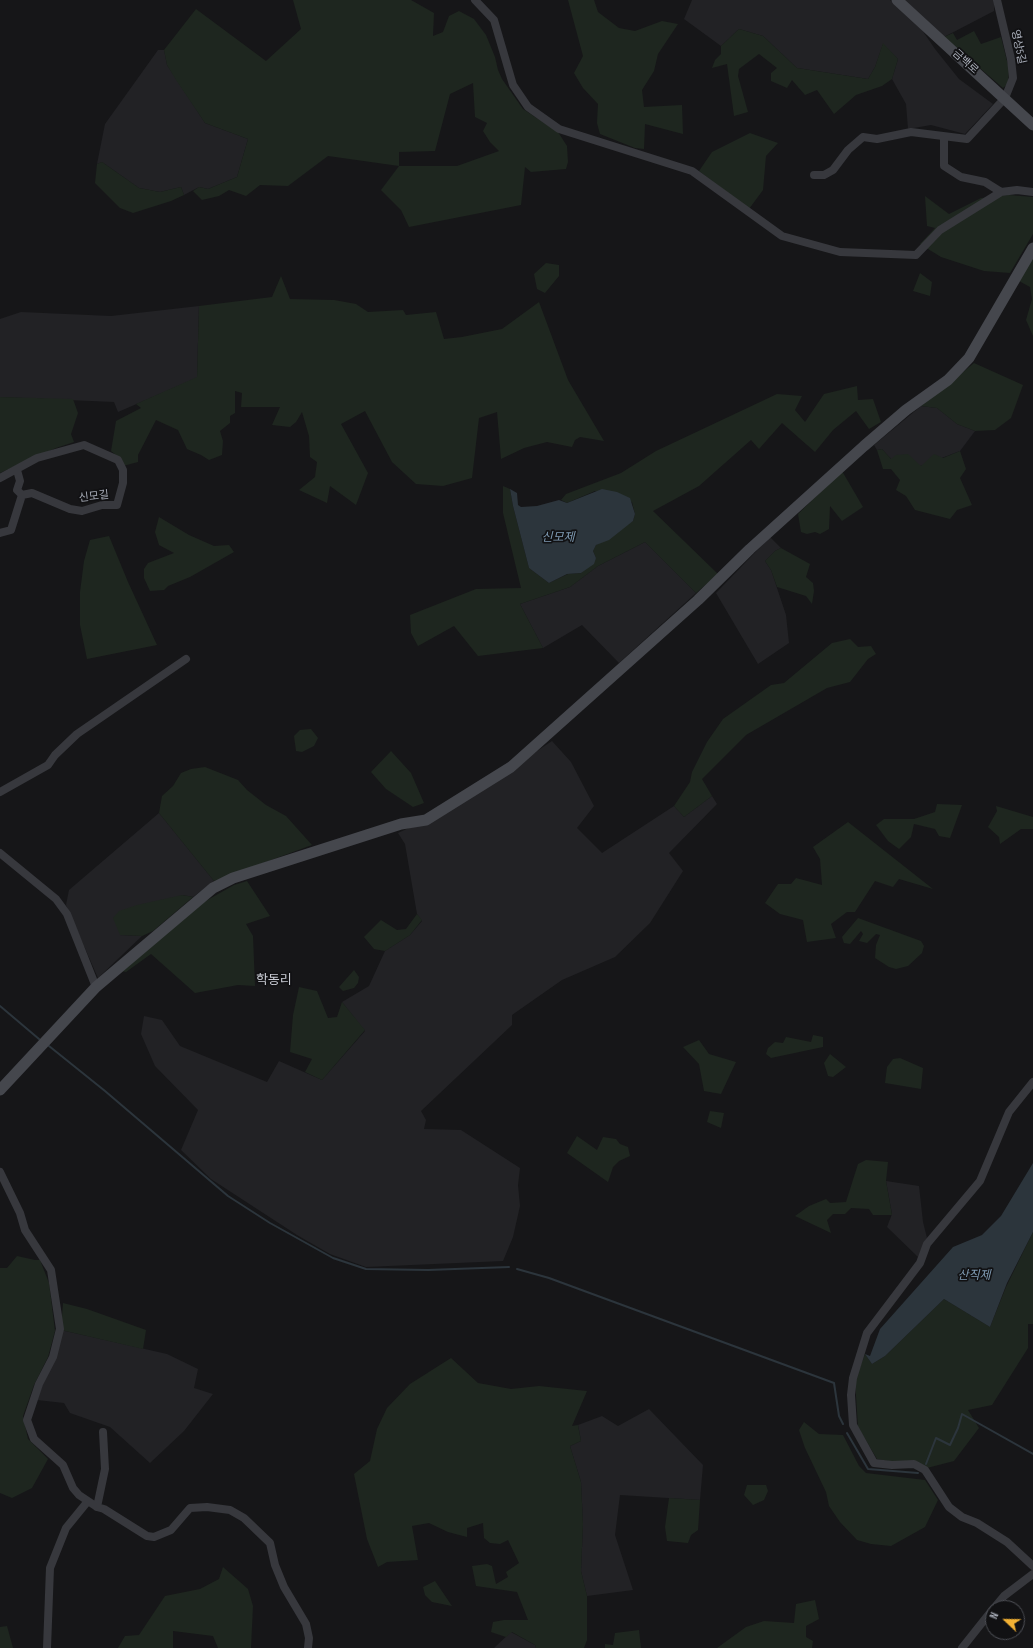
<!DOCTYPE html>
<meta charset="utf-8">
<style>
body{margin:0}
#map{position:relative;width:1033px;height:1648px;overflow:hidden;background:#161618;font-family:"Sofia Sans Condensed",sans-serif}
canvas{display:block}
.north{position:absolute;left:985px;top:1600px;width:40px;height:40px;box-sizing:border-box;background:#111113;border:1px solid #4d4f55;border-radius:50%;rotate:292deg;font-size:11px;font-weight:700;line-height:16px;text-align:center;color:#a8adb8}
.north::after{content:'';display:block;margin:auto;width:14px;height:18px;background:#f2b134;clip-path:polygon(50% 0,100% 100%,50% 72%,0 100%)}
</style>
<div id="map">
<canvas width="1033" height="1648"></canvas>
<div class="north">N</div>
</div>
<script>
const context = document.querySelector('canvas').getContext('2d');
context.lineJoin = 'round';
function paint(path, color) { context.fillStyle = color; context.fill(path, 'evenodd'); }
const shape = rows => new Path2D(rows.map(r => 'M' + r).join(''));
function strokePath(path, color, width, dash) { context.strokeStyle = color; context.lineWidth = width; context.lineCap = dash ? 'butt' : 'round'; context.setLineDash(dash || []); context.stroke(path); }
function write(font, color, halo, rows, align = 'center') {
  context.font = font + ' "Sofia Sans Condensed","Noto Sans KR",sans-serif'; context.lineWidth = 3.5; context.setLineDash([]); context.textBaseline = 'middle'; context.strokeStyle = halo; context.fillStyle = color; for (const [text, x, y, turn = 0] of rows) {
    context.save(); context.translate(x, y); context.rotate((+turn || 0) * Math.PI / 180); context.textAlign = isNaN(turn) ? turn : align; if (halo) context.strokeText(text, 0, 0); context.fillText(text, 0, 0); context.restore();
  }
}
const built = shape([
 [692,0,890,0,920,27,935,49,959,79,993,104,965,134,931,125,908,129,906,104,892,79,898,59,883,44,875,67,868,79,797,68,763,36,739,29,721,46,684,19],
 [903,0,994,0,994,11,944,37],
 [158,50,164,50,167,65,205,123,248,139,237,177,208,189,199,187,184,195,181,187,160,192,139,188,102,162,97,164,105,124],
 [199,306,197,378,118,412,114,402,0,397,0,319,21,312,111,316],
 [921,406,937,408,957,424,975,431,960,451,921,466,891,459,882,449,877,450,874,445],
 [770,537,781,548,775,551,765,561,771,570,786,615,789,643,758,664,716,593],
 [645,542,696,593,619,663,582,625,543,648,520,604,570,587,598,566],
 [552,741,571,762,594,806,577,828,602,853,674,806,684,817,712,796,717,804,669,853,683,871,650,923,615,957,562,980,512,1015,512,1025,421,1111,426,1120,424,1129,461,1130,520,1168,518,1185,520,1206,513,1237,503,1261,366,1267,330,1254,297,1235,211,1179,181,1150,198,1110,155,1066,141,1034,144,1016,162,1020,180,1046,267,1082,279,1061,322,1080,365,1031,342,1002,369,986,385,951,410,935,422,921,417,914,405,844,398,833,451,808],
 [159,813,214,881,193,897,182,895,120,935,142,936,98,978,66,905,69,890],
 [886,1181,919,1186,923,1222,927,1238,918,1257,887,1227,892,1214],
 [61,1330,167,1354,198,1369,194,1388,213,1394,184,1431,150,1463,110,1427,70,1413,64,1403,37,1400],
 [649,1409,703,1465,700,1500,620,1495,615,1535,633,1590,587,1596,581,1571,583,1524,581,1482,570,1446,581,1441,578,1425,602,1416,618,1426],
 [511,1632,535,1645,536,1648,494,1648]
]);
const green = shape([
 [293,0,411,0,434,13,433,36,443,32,449,16,459,11,474,19,486,35,495,57,498,70,502,79,523,109,558,132,567,146,568,162,566,169,531,172,525,167,521,205,409,227,401,210,381,190,399,166,328,156,288,186,260,185,246,196,229,190,219,196,202,200,193,191,199,187,208,189,237,177,248,139,205,123,176,80,167,65,164,50,196,9,266,61,301,29],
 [473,83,475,117,487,123,483,131,490,142,499,151,457,166,399,166,399,152,435,151,450,94],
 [568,0,594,0,598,12,619,28,635,31,662,21,678,24,658,54,654,71,642,90,644,107,682,105,683,134,645,124,644,149,635,148,600,134,597,123,598,104,583,88,574,73,583,56],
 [739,29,763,36,797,68,868,79,875,67,883,43,898,59,892,79,882,86,856,95,834,114,817,90,805,95,792,80,787,88,771,81,771,73,777,68,759,54,739,69,738,76,748,112,734,116,727,64,712,68,715,60,721,54,721,46],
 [974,31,981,44,1001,37,1009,69,1008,84,1003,88,944,37,953,33,957,40],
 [750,133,778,143,766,156,763,190,749,209,699,171,712,152],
 [102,162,139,188,160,192,181,187,184,195,171,201,133,213,120,208,95,183,97,164],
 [1009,195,1033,197,1033,234,1010,273,984,271,941,257,920,244,935,228,927,226,925,196,949,214,981,198],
 [1033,257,1033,336,1026,320,1032,299,1030,287,1019,281],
 [546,263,559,265,559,276,545,293,537,289,534,274],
 [920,273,932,282,930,296,913,291],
 [281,276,290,299,334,300,356,304,368,312,403,310,406,315,436,312,444,339,462,337,502,329,539,302,568,380,604,441,580,437,575,440,572,447,547,442,524,448,501,459,497,412,479,418,472,478,443,486,416,484,392,462,365,411,341,424,368,473,356,505,330,486,327,503,299,490,315,477,317,462,310,457,309,436,302,412,296,422,290,427,272,425,280,407,241,407,242,393,235,391,235,413,230,416,230,423,220,431,223,441,222,455,209,460,201,455,187,449,178,430,156,420,138,455,138,462,123,466,122,460,111,451,116,421,141,408,136,404,197,377,199,306,272,297],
 [974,363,1023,385,1011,418,995,430,975,431,957,424,937,408,921,406],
 [857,386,858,400,873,399,881,422,869,429,856,411,833,430,815,452,782,423,759,449,751,440,699,486,653,511,718,574,696,593,645,542,598,566,570,587,520,604,543,648,478,656,454,626,418,646,411,633,410,615,476,589,521,588,503,513,503,486,510,489,513,506,529,568,549,583,568,574,581,573,596,558,593,551,596,545,633,521,635,514,632,502,595,491,567,503,561,500,566,494,621,473,656,451,777,394,802,396,795,410,805,422,824,394],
 [0,397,73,399,78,413,71,434,74,442,56,448,0,473],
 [882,449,891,459,896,455,908,454,921,466,934,454,943,458,960,451,966,469,960,478,972,505,957,510,950,519,915,510,906,496,896,490,900,480,891,469,883,469,877,450],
 [842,471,863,507,842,521,830,506,829,529,820,534,815,532,807,534,801,532,798,514],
 [159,517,189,535,214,546,229,545,234,552,190,577,168,586,164,590,150,591,144,578,144,569,148,563,174,553,159,545,155,532],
 [109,536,128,582,157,645,87,659,80,625,80,592,84,561,90,540],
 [781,548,810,564,806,577,813,583,814,591,812,604,806,596,777,587,771,570,765,561,775,551],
 [850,639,858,647,871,646,876,654,868,659,850,682,827,688,746,735,702,779,712,796,684,817,674,806,690,782,692,772,707,742,723,719,771,685,784,683,832,643],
 [311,729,318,738,314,746,302,752,296,751,294,736,300,730],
 [391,751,411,773,424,803,413,807,386,789,371,772],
 [205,767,238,780,247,790,266,805,286,816,312,845,214,881,159,813,162,796,173,786,181,773,191,769],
 [937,804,962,805,950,838,939,836,935,829,914,824,911,837,899,849,888,841,876,825,884,819,914,819,935,812],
 [996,806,1033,817,1033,829,1021,829,1000,844,999,837,988,827,997,811],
 [848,822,933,889,899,879,893,887,875,881,855,912,847,912,831,924,836,938,807,942,803,920,780,914,765,903,778,884,791,884,796,878,822,885,820,859,813,847],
 [247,881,270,916,246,924,253,936,255,986,238,985,195,993,151,954,126,972,121,971,204,902,234,885],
 [182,895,193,897,153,931,142,936,120,935,113,918,119,911,137,905],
 [417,914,422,920,410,935,385,951,374,949,364,937,381,920,397,930,406,929],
 [858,918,921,941,924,946,922,953,908,966,896,969,889,967,875,958,876,945,880,935,876,934,867,943,859,941,863,934,861,931,850,944,844,943,842,937],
 [354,970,359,977,358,983,354,988,343,991,339,987],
 [299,987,317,991,328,1018,337,1017,342,1002,365,1030,322,1080,305,1072,312,1059,290,1052,293,1015],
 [813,1035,823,1037,823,1047,771,1058,766,1054,768,1048,775,1042,783,1043,786,1037,811,1042],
 [699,1040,709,1054,736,1062,721,1094,704,1091,699,1064,683,1047],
 [830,1054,846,1067,833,1077,828,1076,824,1063],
 [900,1058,923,1068,921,1089,885,1083,887,1067,893,1059],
 [710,1111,724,1113,721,1128,707,1122],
 [577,1136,597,1150,603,1137,616,1139,620,1144,628,1147,630,1156,619,1161,613,1167,608,1182,567,1153],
 [866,1160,888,1162,886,1181,892,1215,873,1215,869,1209,851,1208,845,1214,833,1214,827,1220,831,1233,795,1216,809,1206,826,1199,830,1203,846,1202,858,1164],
 [1033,1232,1033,1324,1028,1324,1028,1348,992,1405,968,1410,979,1428,954,1461,927,1468,877,1459,858,1427,855,1380,865,1354,872,1364,885,1356,944,1299,990,1327,1006,1287],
 [17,1256,35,1260,40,1260,49,1283,55,1331,48,1357,34,1385,23,1416,28,1439,48,1459,32,1488,12,1498,0,1493,0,1268,7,1268],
 [63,1303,87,1309,146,1330,143,1349,61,1330],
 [451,1358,478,1383,511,1389,539,1386,587,1391,572,1426,578,1425,581,1441,570,1446,581,1482,583,1524,581,1571,587,1596,587,1640,584,1648,536,1648,535,1645,512,1632,506,1637,491,1632,493,1622,504,1620,528,1620,517,1592,476,1586,472,1566,487,1564,492,1566,496,1584,508,1577,506,1572,519,1563,508,1540,500,1544,490,1543,484,1538,483,1523,467,1528,467,1537,448,1532,429,1523,412,1526,418,1560,387,1562,378,1567,367,1539,354,1474,370,1461,377,1429,387,1408,410,1384],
 [804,1422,819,1434,843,1435,859,1466,866,1473,925,1480,938,1500,925,1527,891,1546,871,1544,857,1540,840,1522,829,1506,826,1492,805,1448,799,1430],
 [747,1485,766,1485,768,1491,764,1500,753,1505,744,1495],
 [669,1498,700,1500,698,1530,691,1535,688,1543,667,1541,665,1527],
 [223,1567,248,1589,253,1606,251,1648,218,1648,213,1636,173,1631,173,1648,118,1648,125,1636,139,1635,165,1596,200,1589,219,1579],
 [435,1581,452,1606,432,1602,425,1595,423,1587],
 [815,1600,819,1619,806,1626,806,1637,813,1641,812,1648,717,1648,746,1627,764,1621,794,1623,796,1604],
 [7,1626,13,1648,0,1648,0,1627],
 [639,1630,641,1648,605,1648,605,1644,613,1645,615,1633]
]);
const water = shape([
 [510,489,517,493,518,505,521,507,537,506,559,500,567,503,602,489,617,492,630,498,635,514,633,521,609,540,596,545,593,551,596,558,594,564,581,573,567,574,549,583,529,568,513,506],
 [1033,1163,1033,1232,1007,1283,990,1327,944,1299,885,1356,872,1364,865,1354,870,1356,880,1329,953,1247,982,1235,1001,1216]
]);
const stream = shape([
 [0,1006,39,1039],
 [49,1046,105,1091,228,1196,270,1223,333,1258,366,1269,428,1270,509,1267],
 [517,1269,549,1278,834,1383,839,1416,843,1424],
 [847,1433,868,1469,918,1473],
 [926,1464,936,1438,950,1445,958,1428,962,1414,1033,1454]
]);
const street = shape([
 [475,0,494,20,513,85,528,107,559,129,692,171,782,236,840,252,916,255,940,230,1001,192,1017,190,1033,192],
 [944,137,944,166,961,177,985,182,1001,192],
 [814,175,824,175,833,170,848,150,863,137,877,139,911,132,967,139,1005,98,1013,78,1011,59,997,0],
 [17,470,20,481,17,490,22,495],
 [0,478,37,458,84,445,118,460,123,470,123,483,117,505,102,505,82,511,70,509,32,493,22,495,11,530,0,533],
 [0,792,48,765,55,755,77,734,186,659],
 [0,853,56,899,67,914,96,987],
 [1033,1082,1009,1112,980,1181,927,1244,920,1263,867,1333,853,1378,851,1395,853,1425,874,1463,892,1465,914,1464,925,1470,949,1507,962,1517,977,1523,1007,1542,1033,1566],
 [0,1172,20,1213,25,1230,51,1270,60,1329,53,1357,39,1384,27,1420,34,1439,63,1465,73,1488,79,1495,97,1507,104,1509,147,1536,154,1537,171,1530,190,1508,207,1507,230,1510,244,1518,270,1543,275,1565,284,1587,306,1624,309,1638,308,1648],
 [97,1507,105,1469,103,1432],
 [994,1608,1004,1596,1033,1574],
 [47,1648,50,1568,66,1528,88,1501],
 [962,1648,993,1609]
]);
const secondary = shape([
 [897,0,1033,125],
 [0,1090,96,987,213,888,233,878,401,824,426,820,511,767,698,600,750,549,864,446,906,410,948,380,969,358,1033,248]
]);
const streetNames = [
 ["영상5길",1018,47,78],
 ["금백로",965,62,42],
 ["신모길",94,497,-7]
];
const waterNames = [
 ["신모제",558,538],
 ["산직제",974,1276]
];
const quarterNames = [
 ["학동리",274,981]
];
paint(built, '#222225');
paint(green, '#1e261f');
paint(water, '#2c353c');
strokePath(stream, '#2c353c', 2);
strokePath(street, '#37383d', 8);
strokePath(secondary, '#45474d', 11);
write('11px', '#a8adb8', '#111113', streetNames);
write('italic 12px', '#7f9bb3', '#111113', waterNames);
write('13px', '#c9ccd4', '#111113', quarterNames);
</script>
